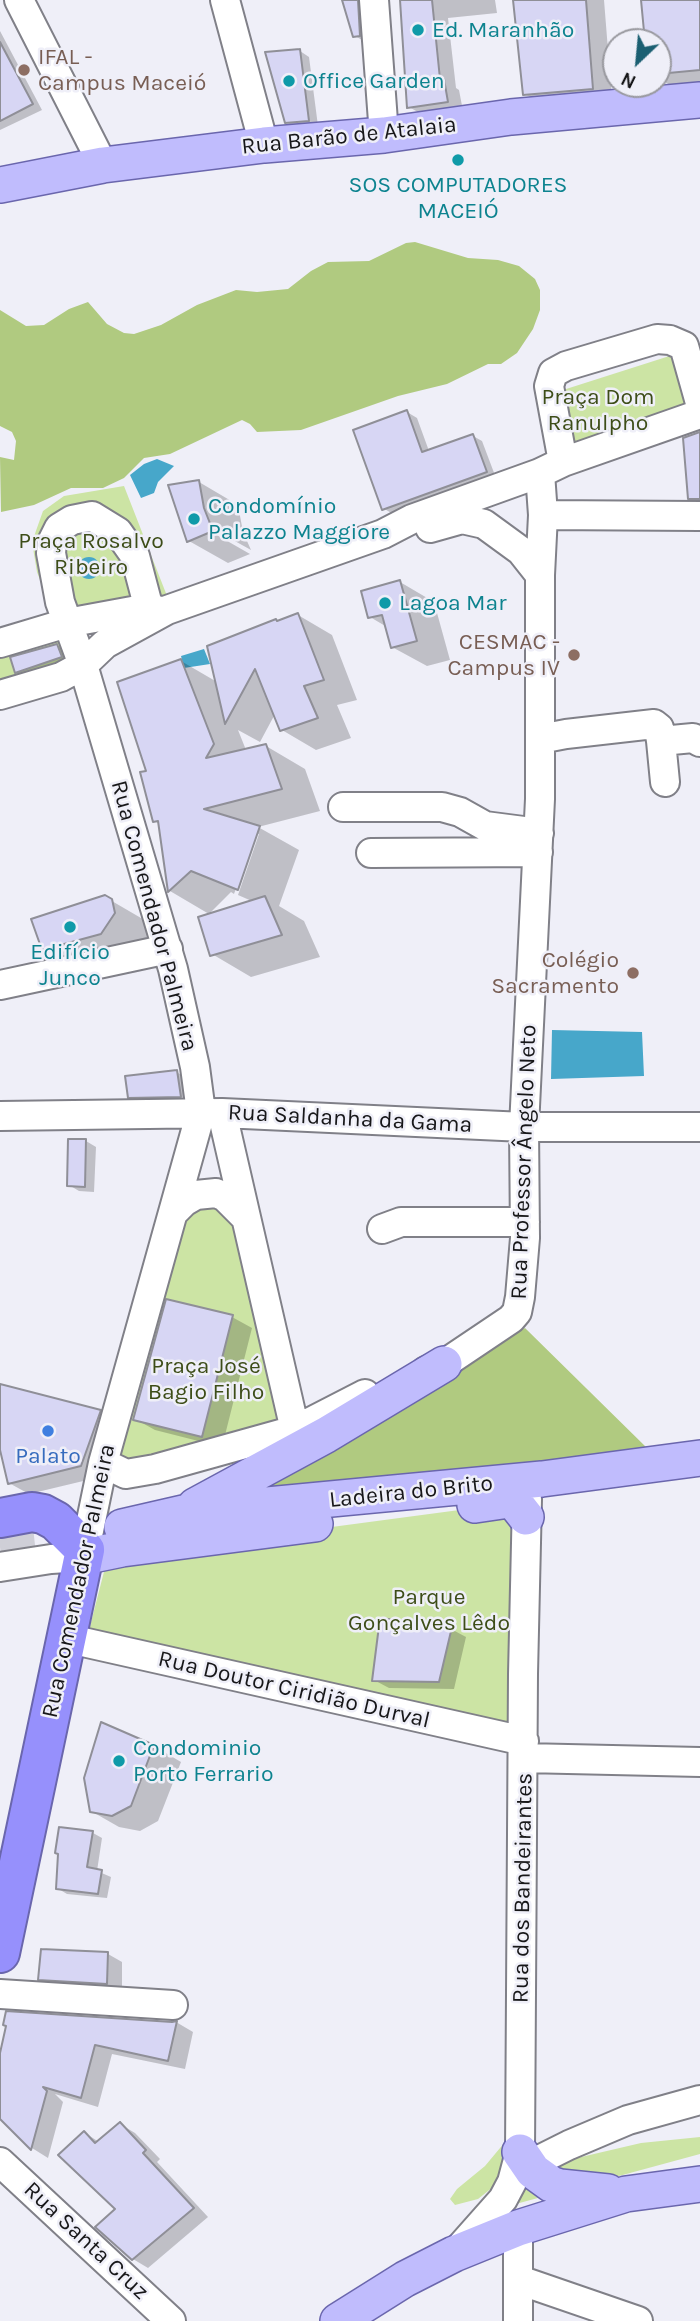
<!DOCTYPE html>
<meta charset="utf-8">
<style>
body{margin:0}
#map{position:relative;width:700px;height:2321px;overflow:hidden;background:#efeff8;font-family:Karla,sans-serif}
canvas{display:block}
.north{position:absolute;left:602px;top:28px;width:70px;height:70px;box-sizing:border-box;background:#efeff8;border:2px solid #99999f;border-radius:50%;rotate:206deg;font-size:19px;font-weight:700;line-height:28px;text-align:center;color:#171719}
.north::after{content:'';display:block;margin:auto;width:24px;height:32px;background:#1b5f72;clip-path:polygon(50% 0,100% 100%,50% 72%,0 100%)}
</style>
<div id="map">
<canvas width="700" height="2321"></canvas>
<div class="north">N</div>
</div>
<script>
const context = document.querySelector('canvas').getContext('2d');
context.lineJoin = 'round';
function paint(path, color) { context.fillStyle = color; context.fill(path, 'evenodd'); }
const shape = rows => new Path2D(rows.map(r => 'M' + r).join(''));
function strokePath(path, color, width, dash) { context.strokeStyle = color; context.lineWidth = width; context.lineCap = dash ? 'butt' : 'round'; context.setLineDash(dash || []); context.stroke(path); }
function write(font, color, halo, rows, align = 'center') {
  context.font = font + ' Karla,sans-serif'; context.lineWidth = 5; context.setLineDash([]); context.textBaseline = 'middle'; context.strokeStyle = halo; context.fillStyle = color; for (const [text, x, y, turn = 0] of rows) {
    context.save(); context.translate(x, y); context.rotate((+turn || 0) * Math.PI / 180); context.textAlign = isNaN(turn) ? turn : align; if (halo) context.strokeText(text, 0, 0); context.fillText(text, 0, 0); context.restore();
  }
}
const green = shape([
 [682,352,698,405,575,449,563,390],
 [124,486,169,601,87,613,48,601,37,572,32,542,43,511,64,496],
 [62,626,78,677,0,700,0,646],
 [201,1200,235,1217,290,1429,182,1461,111,1460,171,1228],
 [512,1503,519,1719,502,1724,89,1630,106,1564,189,1546],
 [700,2137,700,2154,490,2211,547,2165,641,2143],
 [505,2142,508,2148,500,2173,493,2187,478,2199,455,2205,450,2199,457,2189,485,2166]
]);
const forest = shape([
 [415,242,468,258,498,260,519,266,535,279,540,290,540,310,533,329,517,353,501,364,488,364,447,384,398,396,301,430,257,432,250,424,242,420,170,454,144,458,124,478,103,488,71,488,34,505,1,512,0,457,14,460,16,441,12,432,0,426,0,310,26,326,44,325,69,309,88,302,107,324,124,333,134,334,161,325,197,305,236,290,257,292,288,289,311,271,328,262,369,261,406,243],
 [525,1328,647,1448,233,1504]
]);
const water = shape([
 [157,459,174,466,158,482,154,493,141,498,130,475,144,464],
 '78 568a11 11 0 1 1 22 0a11 11 0 1 1-22 0Z',
 [204,649,210,664,184,668,181,656],
 [552,1030,642,1032,644,1076,551,1079]
]);
const shadow = shape([
 [344,0,376,0,371,45,355,36],
 [402,0,495,0,497,13,448,18,456,88,459,90,463,111,425,116,409,107],
 [515,0,604,0,612,100,544,105,525,94],
 [643,0,700,0,700,82,670,85,658,78,658,42,647,42],
 [0,31,42,110,0,130],
 [300,51,309,57,318,126,296,128,286,122],
 [407,412,417,418,429,451,473,436,482,441,496,478,393,514,383,508],
 [199,482,238,505,243,532,251,550,215,530,215,534,250,554,228,563,189,541],
 [400,582,434,602,450,660,427,666,392,647,387,627,370,617],
 [298,615,332,635,357,700,337,705,351,738,316,750,282,730,275,714,260,742,238,730,246,750,266,746,305,769,320,811,258,827,299,850,279,906,304,921,320,957,251,977,212,954,254,902,238,895,259,834,255,834,234,894,231,892,209,914,170,891,160,824,154,821,148,772,181,661,217,682,279,622],
 [57,645,67,651,71,663,26,678,17,672],
 [105,897,153,925,157,938,86,973,44,949],
 [176,1072,186,1077,190,1102,140,1102,130,1097],
 [69,1141,86,1141,96,1147,94,1192,79,1191,69,1185],
 [232,1317,252,1328,222,1447,155,1430,135,1419],
 [0,1385,100,1412,119,1423,100,1477,29,1494,9,1483,0,1442],
 [451,1629,466,1637,454,1689,389,1688,374,1680],
 [102,1724,154,1746,181,1762,158,1821,140,1831,119,1827,91,1811],
 [93,1833,102,1838,97,1871,111,1877,107,1898,67,1894,57,1888],
 [108,1954,122,1962,122,1992,55,1987,40,1979],
 [176,2022,193,2032,185,2069,112,2054,98,2107,55,2094,63,2102,48,2158,32,2148,0,2117,0,2060,8,2026],
 [120,2124,135,2133,160,2159,157,2162,208,2217,148,2268,133,2259,117,2209,85,2133,99,2142]
]);
const building = shape([
 [342,0,358,0,360,36,353,37,342,0],
 [400,0,432,0,440,79,444,79,448,102,407,108,400,0],
 [513,0,586,0,593,89,523,95,513,0],
 [641,0,700,0,700,70,658,74,658,42,645,42,641,0],
 [0,42,33,104,0,121,0,42],
 [300,49,309,121,285,123,265,52,300,49],
 [407,410,422,452,473,434,487,472,382,510,353,430,407,410],
 [700,432,700,499,688,499,683,438,700,432],
 [199,480,204,508,213,531,187,542,168,485,199,480],
 [400,580,417,641,391,648,382,615,368,618,361,591,400,580],
 [298,613,324,680,304,686,318,718,280,731,255,669,225,724,207,646,276,619,277,621,298,613],
 [57,644,62,657,15,673,10,657,57,644],
 [181,659,214,744,206,758,266,744,282,789,204,809,260,826,238,890,191,871,168,892,158,821,153,822,140,772,146,771,117,682,181,659],
 [105,895,112,899,115,913,101,934,42,950,31,919,105,895],
 [265,896,282,935,210,956,198,917,265,896],
 [177,1070,181,1097,128,1098,125,1076,177,1070],
 [68,1139,86,1139,85,1187,67,1186,68,1139],
 [166,1299,233,1315,202,1437,133,1420,166,1299],
 [0,1384,101,1410,81,1466,8,1484,0,1450,0,1384],
 [380,1618,452,1627,439,1682,372,1681,380,1618],
 [101,1722,154,1745,131,1806,112,1816,90,1812,84,1778,101,1722],
 [59,1827,93,1831,87,1867,102,1870,98,1894,56,1889,58,1854,55,1853,59,1827],
 [41,1949,108,1952,107,1984,38,1980,41,1949],
 [6,2011,172,2022,177,2021,168,2061,95,2045,81,2098,43,2087,47,2091,31,2150,0,2119,0,2053,6,2026,3,2025,6,2011],
 [120,2122,146,2150,143,2153,194,2208,132,2260,95,2227,115,2209,58,2155,84,2131,95,2143,120,2122]
]);
const majorTunnel = shape([
 [0,1547,54,1541,122,1527]
]);
const minor = shape([
 [19,0,103,165],
 [225,0,264,145],
 [374,0,384,135],
 [563,462,549,386,553,373,566,366,657,339,670,340,684,346,700,403],
 [543,515,700,516],
 [430,528,462,519,484,524,521,551,540,575],
 [0,643,67,623,143,609,157,610],
 [0,695,61,677,83,665,105,644,167,610,383,534,412,519,540,473,563,462,700,414],
 [540,739,566,734,654,724,659,728,661,741,693,738,700,742],
 [661,741,665,782],
 [343,807,442,807,460,812,485,826,539,833],
 [371,853,538,852],
 [0,985,168,949],
 [222,1113,295,1430],
 [0,1116,222,1113,524,1127,700,1127],
 [173,1213,184,1202,196,1195,216,1193,225,1197,245,1217],
 [382,1229,401,1222,525,1222],
 [426,1371,444,1364,511,1319,517,1312,520,1297,525,1238,524,1127,540,799,540,575,543,515,540,473],
 [103,1463,126,1474,155,1469,295,1430,365,1394],
 [85,1550,103,1463,201,1112,195,1067,173,969,83,665,60,602,51,553,52,542,59,528,72,520,92,516,118,532,135,556,149,609],
 [0,1567,51,1559,83,1557],
 [65,1638,524,1741],
 [524,1758,700,1762],
 [0,1994,173,2005],
 [0,2162,171,2321],
 [529,2165,569,2145,628,2120,700,2100],
 [456,2252,503,2199,512,2182,520,2152,523,1674,527,1499],
 [519,2280,638,2321],
 [518,2321,518,2228]
]);
const major = shape([
 [0,185,103,165,264,145,384,135,511,117,700,100],
 [475,1505,509,1500,515,1503,526,1517],
 [195,1506,326,1435,444,1364],
 [122,1527,183,1513,542,1479,700,1458],
 [83,1557,122,1549,315,1524],
 [520,2152,533,2171,551,2184,560,2187,608,2192],
 [338,2321,405,2279,454,2254,518,2228,626,2194,700,2184]
]);
const highway = shape([
 [0,1518,32,1512,43,1514,56,1521,85,1550,0,1953]
]);
const markers = [
 [418,30,7,"#0f9aa8"],
 [24,70,7,"#8d6e63"],
 [289,81,7,"#0f9aa8"],
 [458,160,7,"#0f9aa8"],
 [194,519,7,"#0f9aa8"],
 [385,603,7,"#0f9aa8"],
 [574,655,7,"#8d6e63"],
 [70,927,7,"#0f9aa8"],
 [633,973,7,"#8d6e63"],
 [48,1431,7,"#3f7fe0"],
 [119,1761,7,"#0f9aa8"]
];
const cultureNames = [
 ["Ed. Maranhão",432,30],
 ["Office Garden",303,81],
 ["SOS COMPUTADORES",458,185,"center"],
 ["MACEIÓ",458,211,"center"],
 ["Condomínio",208,506],
 ["Palazzo Maggiore",208,532],
 ["Lagoa Mar",399,603],
 ["Edifício",70,952,"center"],
 ["Junco",70,978,"center"],
 ["Condominio",133,1748],
 ["Porto Ferrario",133,1774]
];
const educationNames = [
 ["IFAL -",38,57,"left"],
 ["Campus Maceió",38,83,"left"],
 ["CESMAC -",560,642],
 ["Campus IV",560,668],
 ["Colégio",619,960],
 ["Sacramento",619,986]
];
const streetNames = [
 ["Rua Barão de Atalaia",349,136,-6],
 ["Rua Comendador Palmeira",154,916,75],
 ["Rua Saldanha da Gama",350,1119,3],
 ["Rua Professor Ângelo Neto",524,1162,-88],
 ["Ladeira do Brito",411,1492,-6],
 ["Rua Comendador Palmeira",79,1581,-78],
 ["Rua Doutor Ciridião Durval",294,1690,13],
 ["Rua dos Bandeirantes",523,1888,-89],
 ["Rua Santa Cruz",86,2241,43]
];
const parkNames = [
 ["Praça Dom",598,397],
 ["Ranulpho",598,423],
 ["Praça Rosalvo",91,541],
 ["Ribeiro",91,567],
 ["Praça José",206,1366],
 ["Bagio Filho",206,1392],
 ["Parque",429,1597],
 ["Gonçalves Lêdo",429,1623]
];
const shopNames = [
 ["Palato",48,1456]
];
paint(green, '#cce4a4');
paint(forest, '#b0ca80');
paint(water, '#47a7ca');
paint(shadow, '#0003');
paint(building, '#d7d6f4');
strokePath(building, '#8f8f97', 2);
strokePath(majorTunnel, '#cfcfd7', 35, [35, 18]);
strokePath(minor, '#808088', 32);
strokePath(major, '#6a66ad', 38);
strokePath(highway, '#6a66ad', 42);
strokePath(minor, '#fff', 28);
strokePath(major, '#c0bcfd', 35);
strokePath(highway, '#9690fc', 38);
for (const [x, y, r, color] of markers) { const dot = new Path2D(); dot.arc(x, y, r, 0, 2 * Math.PI); context.fillStyle = color; context.fill(dot); strokePath(dot, '#efeff8', 2.5); }
write('23px', '#0d838f', '#efeff8', cultureNames, 'left');
write('23px', '#785e54', '#efeff8', educationNames, 'right');
write('23px', '#171719', '#efeff8', streetNames);
write('23px', '#3d4d18', '#efeff8', parkNames);
write('23px', '#366cbe', '#efeff8', shopNames);
</script>
